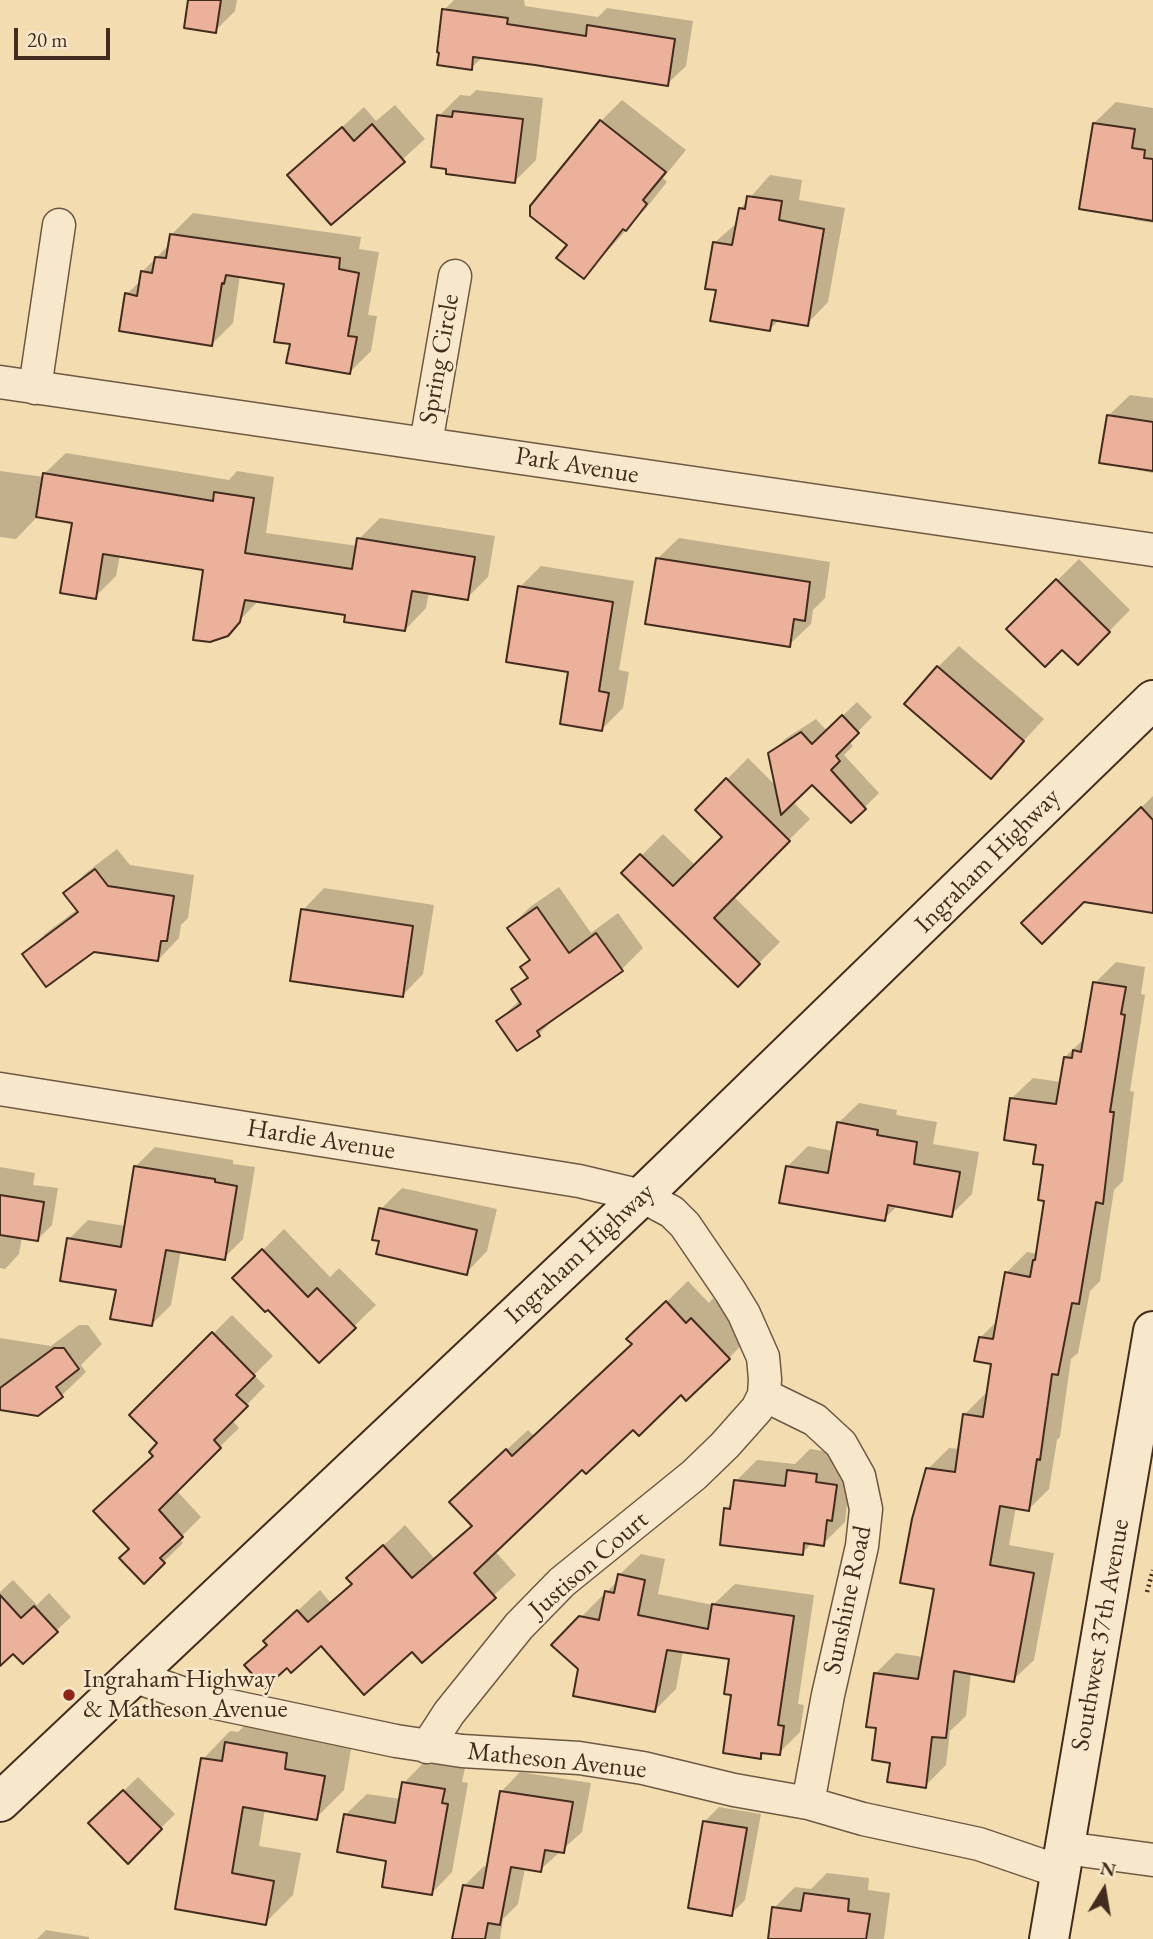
<!DOCTYPE html>
<style>
body{margin:0}
#map{position:relative;width:1153px;height:1939px;overflow:hidden;background:#f3dcb0;font-family:"EB Garamond",serif}
canvas{display:block}
.north{position:absolute;left:1069px;top:1855px;width:70px;height:70px;-webkit-text-stroke:5px #f7e8cc;paint-order:stroke;rotate:11deg;font-size:19px;font-weight:700;line-height:28px;text-align:center;color:#432c1d}
.north::after{content:'';display:block;margin:auto;width:24px;height:32px;background:#432c1d;clip-path:polygon(50% 0,100% 100%,50% 72%,0 100%)}
.scale{position:absolute;left:14px;top:28px;width:96px;height:32px;box-sizing:border-box;border:4px solid #432c1d;border-top:0;padding-left:9px;font-size:21px;line-height:24px;white-space:nowrap;color:#432c1d;-webkit-text-stroke:5px #f7e8cc;paint-order:stroke}
</style>
<div id="map">
<canvas width="1153" height="1939"></canvas>
<div class="north">N</div>
<div class="scale">20 m</div>
</div>
<script>
const context = document.querySelector('canvas').getContext('2d');
context.lineJoin = 'round';
function paint(path, color) { context.fillStyle = color; context.fill(path, 'evenodd'); }
const shape = rows => new Path2D(rows.map(r => 'M' + r).join(''));
function strokePath(path, color, width, dash) { context.strokeStyle = color; context.lineWidth = width; context.lineCap = dash ? 'butt' : 'round'; context.setLineDash(dash || []); context.stroke(path); }
function write(font, color, halo, rows, align = 'center') {
  context.font = font + ' "EB Garamond",serif'; context.lineWidth = 5; context.setLineDash([]); context.textBaseline = 'middle'; context.strokeStyle = halo; context.fillStyle = color; for (const [text, x, y, turn = 0] of rows) {
    context.save(); context.translate(x, y); context.rotate((+turn || 0) * Math.PI / 180); context.textAlign = isNaN(turn) ? turn : align; if (halo) context.strokeText(text, 0, 0); context.fillText(text, 0, 0); context.restore();
  }
}
const shadow = shape([
 [190,0,237,0,235,11,215,31],
 [454,0,524,0,525,6,598,17,607,8,693,21,686,66,667,84,483,57,471,68,444,10],
 [476,90,543,98,536,160,515,181,439,116,460,95,470,96],
 [622,100,686,150,663,178,667,182,647,207,584,277,569,245,601,121],
 [1116,102,1153,108,1153,223,1134,220,1135,216,1094,123],
 [395,105,425,139,332,223,290,175,364,107,376,121],
 [770,175,802,180,799,200,845,208,828,302,807,324,780,319,770,329,718,289,714,243,738,222,740,209],
 [193,213,361,237,359,249,379,252,368,315,377,316,371,351,350,372,292,343,286,282,240,275,233,323,212,344,127,294,141,280,142,272,170,244,171,235],
 [1130,395,1153,398,1153,473,1137,470,1137,467,1108,416],
 [66,453,229,480,237,471,274,477,266,533,358,546,359,539,380,518,495,536,488,577,467,598,429,592,426,608,405,630,347,614,259,600,227,634,205,569,120,555,116,576,95,597,74,521,38,516,16,539,0,537,0,471,44,477,44,474],
 [679,538,830,562,825,598,813,610,811,624,789,645,657,559],
 [1079,559,1130,610,1078,663,1063,647,1008,629],
 [541,566,634,581,619,670,629,672,623,708,602,729,520,587],
 [959,646,1044,719,991,776,938,667],
 [857,702,872,717,849,741,853,746,844,755,879,793,851,821,812,783,793,802,810,819,733,896,780,942,738,984,624,873,663,834,696,866,724,837,697,810,748,758,777,787,770,754,785,739,816,719,827,731],
 [1153,796,1153,911,1083,900,1044,902],
 [117,849,130,865,194,875,188,918,181,925,179,938,158,960,94,950,25,954,46,933,78,909,66,893,87,872],
 [559,887,591,933,618,913,643,948,622,969,560,1013,539,1034,498,1021,520,1000,513,990,528,975,523,967,531,959,509,928,530,907],
 [324,888,434,905,423,974,402,996,303,910],
 [1116,962,1145,967,1141,994,1145,995,1130,1091,1134,1092,1123,1181,1114,1190,1100,1281,1090,1291,1078,1353,1071,1359,1060,1437,1057,1440,1049,1489,1029,1509,1016,1507,1009,1545,1054,1553,1034,1660,1013,1680,971,1673,966,1716,950,1731,946,1765,925,1786,892,1762,878,1727,875,1674,896,1653,924,1657,936,1588,928,1469,949,1448,960,1449,964,1415,985,1394,988,1395,993,1363,980,1338,998,1320,1006,1273,1027,1252,1038,1254,1046,1200,1045,1164,1038,1143,1012,1098,1033,1078,1061,1082,1065,1057,1086,1037,1095,983],
 [859,1103,897,1110,896,1115,937,1122,933,1144,979,1152,972,1194,951,1215,898,1205,884,1219,787,1167,808,1146,833,1151,838,1123],
 [155,1147,233,1160,233,1164,255,1167,243,1239,224,1258,181,1250,171,1305,152,1324,69,1239,88,1220,126,1226,136,1166],
 [0,1167,35,1173,33,1185,58,1188,52,1225,38,1239,22,1237,19,1254,5,1269,0,1268],
 [402,1188,497,1209,487,1251,466,1273,381,1209],
 [284,1229,330,1277,339,1268,376,1305,319,1360,268,1308,235,1278],
 [688,1281,709,1303,713,1298,750,1336,729,1358,582,1468,495,1551,516,1575,422,1661,412,1650,321,1644,268,1644,265,1641,320,1590,330,1602,353,1582,349,1578,405,1525,434,1558,473,1524,473,1481,528,1430,534,1436,634,1343,650,1318],
 [232,1315,273,1356,254,1375,265,1386,232,1420,239,1428,176,1490,201,1517,179,1539,183,1543,144,1581,131,1549,154,1455,160,1443,131,1415],
 [79,1325,88,1325,102,1344,81,1365,86,1372,62,1395,38,1414,0,1408,0,1338,51,1346],
 [810,1449,838,1453,853,1498,847,1504,845,1522,823,1544,813,1542,802,1553,726,1509,733,1502,736,1481,757,1460,795,1464],
 [641,1554,665,1559,658,1594,713,1605,735,1584,814,1595,798,1704,804,1705,800,1732,779,1753,766,1752,760,1757,733,1694,731,1658,683,1651,676,1689,655,1710,579,1669,554,1645,602,1596,606,1597,607,1592,618,1580,619,1575],
 [13,1580,37,1605,49,1593,71,1617,23,1662,13,1651,0,1646,0,1592],
 [255,1716,314,1726,312,1741,351,1749,344,1790,316,1818,265,1809,259,1846,301,1853,293,1895,265,1923,177,1907,203,1759,230,1731,238,1732],
 [425,1761,465,1768,462,1782,468,1783,452,1872,431,1894,388,1859,345,1815,367,1794,401,1799,404,1783],
 [520,1772,591,1783,582,1832,540,1870,525,1868,518,1904,503,1919,500,1939,454,1939,465,1885,484,1866,488,1867,501,1792],
 [138,1777,175,1814,128,1861,105,1809],
 [719,1807,761,1814,745,1900,731,1914,705,1821],
 [827,1873,869,1878,868,1890,890,1893,884,1939,770,1939,774,1908,795,1887,811,1889],
 [46,1930,89,1937,89,1939,37,1939]
]);
const building = shape([
 [188,0,221,0,216,33,184,28,188,0],
 [442,9,508,18,507,24,586,36,587,25,675,39,668,86,535,65,473,57,472,70,437,65,439,53,437,52,442,9],
 [453,111,523,119,515,183,446,174,446,169,431,167,437,115,452,117,453,111],
 [600,120,666,172,643,200,647,204,626,231,623,229,584,279,556,258,567,245,530,216,530,206,600,120],
 [1093,123,1135,129,1132,148,1145,150,1144,158,1153,159,1153,221,1079,209,1093,123],
 [372,124,405,162,331,225,287,175,342,127,354,141,372,124],
 [747,196,782,201,779,220,824,229,808,326,772,320,770,331,710,321,716,290,705,289,713,242,732,245,739,208,745,209,747,196],
 [170,234,340,258,339,269,359,273,348,336,357,337,350,374,286,363,290,344,274,342,284,284,226,275,224,284,222,283,212,346,119,331,125,293,137,296,141,271,152,273,155,257,166,258,170,234],
 [1107,415,1153,422,1153,471,1099,463,1107,415],
 [43,473,213,501,214,492,254,498,245,553,352,569,357,538,475,557,468,600,412,591,405,631,344,622,345,615,245,600,240,622,228,636,210,642,193,640,203,570,103,554,96,599,60,593,72,523,36,517,43,473],
 [656,558,810,582,805,621,794,619,790,647,645,624,656,558],
 [1056,579,1110,632,1078,665,1062,650,1045,667,1006,629,1056,579],
 [518,586,613,602,599,691,609,693,602,731,560,724,568,672,506,662,518,586],
 [937,666,1024,741,991,779,904,704,937,666],
 [842,715,859,733,836,756,840,761,831,770,866,809,851,823,812,785,781,815,768,753,801,732,812,744,842,715],
 [726,778,790,841,714,918,760,964,738,987,621,873,640,854,673,886,722,837,695,810,726,778],
 [1141,807,1153,820,1153,913,1084,902,1042,944,1021,923,1141,807],
 [95,869,108,886,174,896,167,941,161,941,158,961,94,952,46,987,22,954,78,912,63,893,95,869],
 [537,907,569,953,596,933,623,971,537,1031,540,1036,517,1051,496,1021,521,1004,511,989,528,978,520,967,530,960,507,928,537,907],
 [301,909,413,926,403,997,290,981,301,909],
 [1093,982,1126,987,1121,1014,1125,1015,1110,1112,1114,1112,1103,1204,1096,1202,1079,1304,1072,1303,1058,1375,1052,1374,1040,1460,1037,1459,1029,1511,1000,1506,990,1565,1034,1573,1014,1682,954,1671,946,1738,932,1737,926,1788,887,1782,890,1763,872,1760,876,1728,866,1727,874,1673,918,1679,934,1589,900,1583,912,1519,926,1468,955,1472,963,1414,983,1417,991,1364,974,1361,979,1337,993,1339,1005,1272,1030,1277,1033,1260,1035,1260,1044,1201,1038,1200,1043,1165,1033,1164,1036,1145,1004,1140,1010,1098,1056,1104,1064,1057,1072,1058,1073,1050,1081,1052,1093,982],
 [837,1122,878,1130,877,1135,917,1142,914,1164,960,1172,952,1217,888,1205,885,1221,779,1203,786,1166,828,1173,837,1122],
 [134,1166,215,1179,215,1182,237,1186,225,1260,166,1250,152,1326,110,1319,116,1290,60,1281,67,1238,121,1247,134,1166],
 [0,1195,44,1202,38,1241,0,1235,0,1195],
 [379,1208,477,1230,467,1275,376,1254,379,1241,372,1240,379,1208],
 [262,1249,308,1297,317,1288,356,1328,319,1363,268,1310,265,1312,232,1278,262,1249],
 [666,1301,686,1323,691,1318,730,1359,686,1401,681,1395,639,1436,633,1430,586,1474,582,1470,474,1573,496,1598,422,1663,412,1652,364,1695,321,1646,291,1673,287,1668,265,1688,244,1665,267,1645,263,1641,297,1610,308,1622,352,1584,346,1578,383,1545,412,1578,472,1526,449,1502,506,1449,512,1456,632,1344,626,1339,666,1301],
 [212,1332,255,1376,236,1395,248,1406,214,1440,221,1448,159,1510,183,1537,160,1558,165,1563,144,1584,119,1558,129,1549,93,1511,153,1456,149,1452,157,1443,129,1415,212,1332],
 [54,1348,64,1348,79,1369,56,1387,63,1397,38,1416,0,1410,0,1388,54,1348],
 [787,1470,817,1474,816,1482,837,1485,832,1521,827,1520,824,1546,804,1543,803,1555,720,1545,724,1508,730,1509,734,1480,785,1486,787,1470],
 [618,1574,645,1580,638,1615,708,1629,712,1604,794,1616,778,1725,784,1726,780,1755,761,1753,761,1759,723,1753,731,1695,724,1694,729,1659,667,1650,655,1712,573,1696,578,1669,551,1645,579,1616,599,1620,605,1591,614,1593,618,1574],
 [0,1595,21,1618,34,1606,58,1632,23,1664,13,1654,0,1666,0,1595],
 [225,1742,287,1753,285,1769,325,1776,317,1820,243,1807,232,1873,274,1881,266,1925,175,1909,201,1758,222,1761,225,1742],
 [402,1782,445,1789,442,1803,448,1804,432,1895,382,1887,386,1861,337,1852,344,1814,395,1823,402,1782],
 [123,1790,162,1829,128,1864,88,1823,123,1790],
 [500,1791,573,1802,564,1853,545,1850,541,1872,511,1867,500,1925,488,1923,485,1939,452,1939,463,1885,483,1888,500,1791],
 [703,1821,747,1828,732,1916,688,1908,703,1821],
 [804,1893,849,1899,848,1911,870,1914,866,1939,768,1939,772,1907,801,1911,804,1893]
]);
const path = shape([
 [1147,1592,1153,1570]
]);
const street = shape([
 [0,382,1153,550],
 [35,388,59,225],
 [426,443,455,276],
 [0,1089,579,1181,642,1196,672,1212,685,1225,730,1291,744,1314,763,1357,765,1379,764,1395,757,1409,725,1445,694,1475,562,1582,519,1626,449,1713,427,1747],
 [764,1395,815,1420,841,1444,859,1476,866,1509,862,1546,828,1695,808,1803],
 [133,1676,202,1700,396,1741,462,1751,579,1758,643,1768,734,1790,808,1803,863,1819,979,1844,1061,1872],
 [1065,1848,1153,1860]
]);
const secondary = shape([
 [0,1802,642,1196,1153,700],
 [1049,1939,1153,1331]
]);
const markers = [
 [69,1695,7,"#8f2418"]
];
const streetNames = [
 ["Spring Circle",440,359,-80],
 ["Park Avenue",577,466,9],
 ["Ingraham Highway",988,861,-45],
 ["Hardie Avenue",321,1140,9],
 ["Ingraham Highway",580,1254,-43],
 ["Justison Court",589,1565,-41],
 ["Sunshine Road",848,1600,-78],
 ["Southwest 37th Avenue",1101,1635,-80],
 ["Matheson Avenue",557,1761,6]
];
const poiNames = [
 ["Ingraham Highway",83,1680],
 ["& Matheson Avenue",83,1710]
];
paint(shadow, '#0003');
paint(building, '#ebb19a');
strokePath(building, '#432c1d', 2);
strokePath(street, '#6f5842', 35);
strokePath(secondary, '#432c1d', 42);
strokePath(path, '#432c1d', 4.5, [2, 3.5]);
strokePath(street, '#f7e8cc', 32);
strokePath(secondary, '#f7e8cc', 38);
for (const [x, y, r, color] of markers) { const dot = new Path2D(); dot.arc(x, y, r, 0, 2 * Math.PI); context.fillStyle = color; context.fill(dot); strokePath(dot, '#f7e8cc', 2.5); }
write('26px', '#432c1d', '#f7e8cc', streetNames);
write('26px', '#432c1d', '#f7e8cc', poiNames, 'left');
</script>
